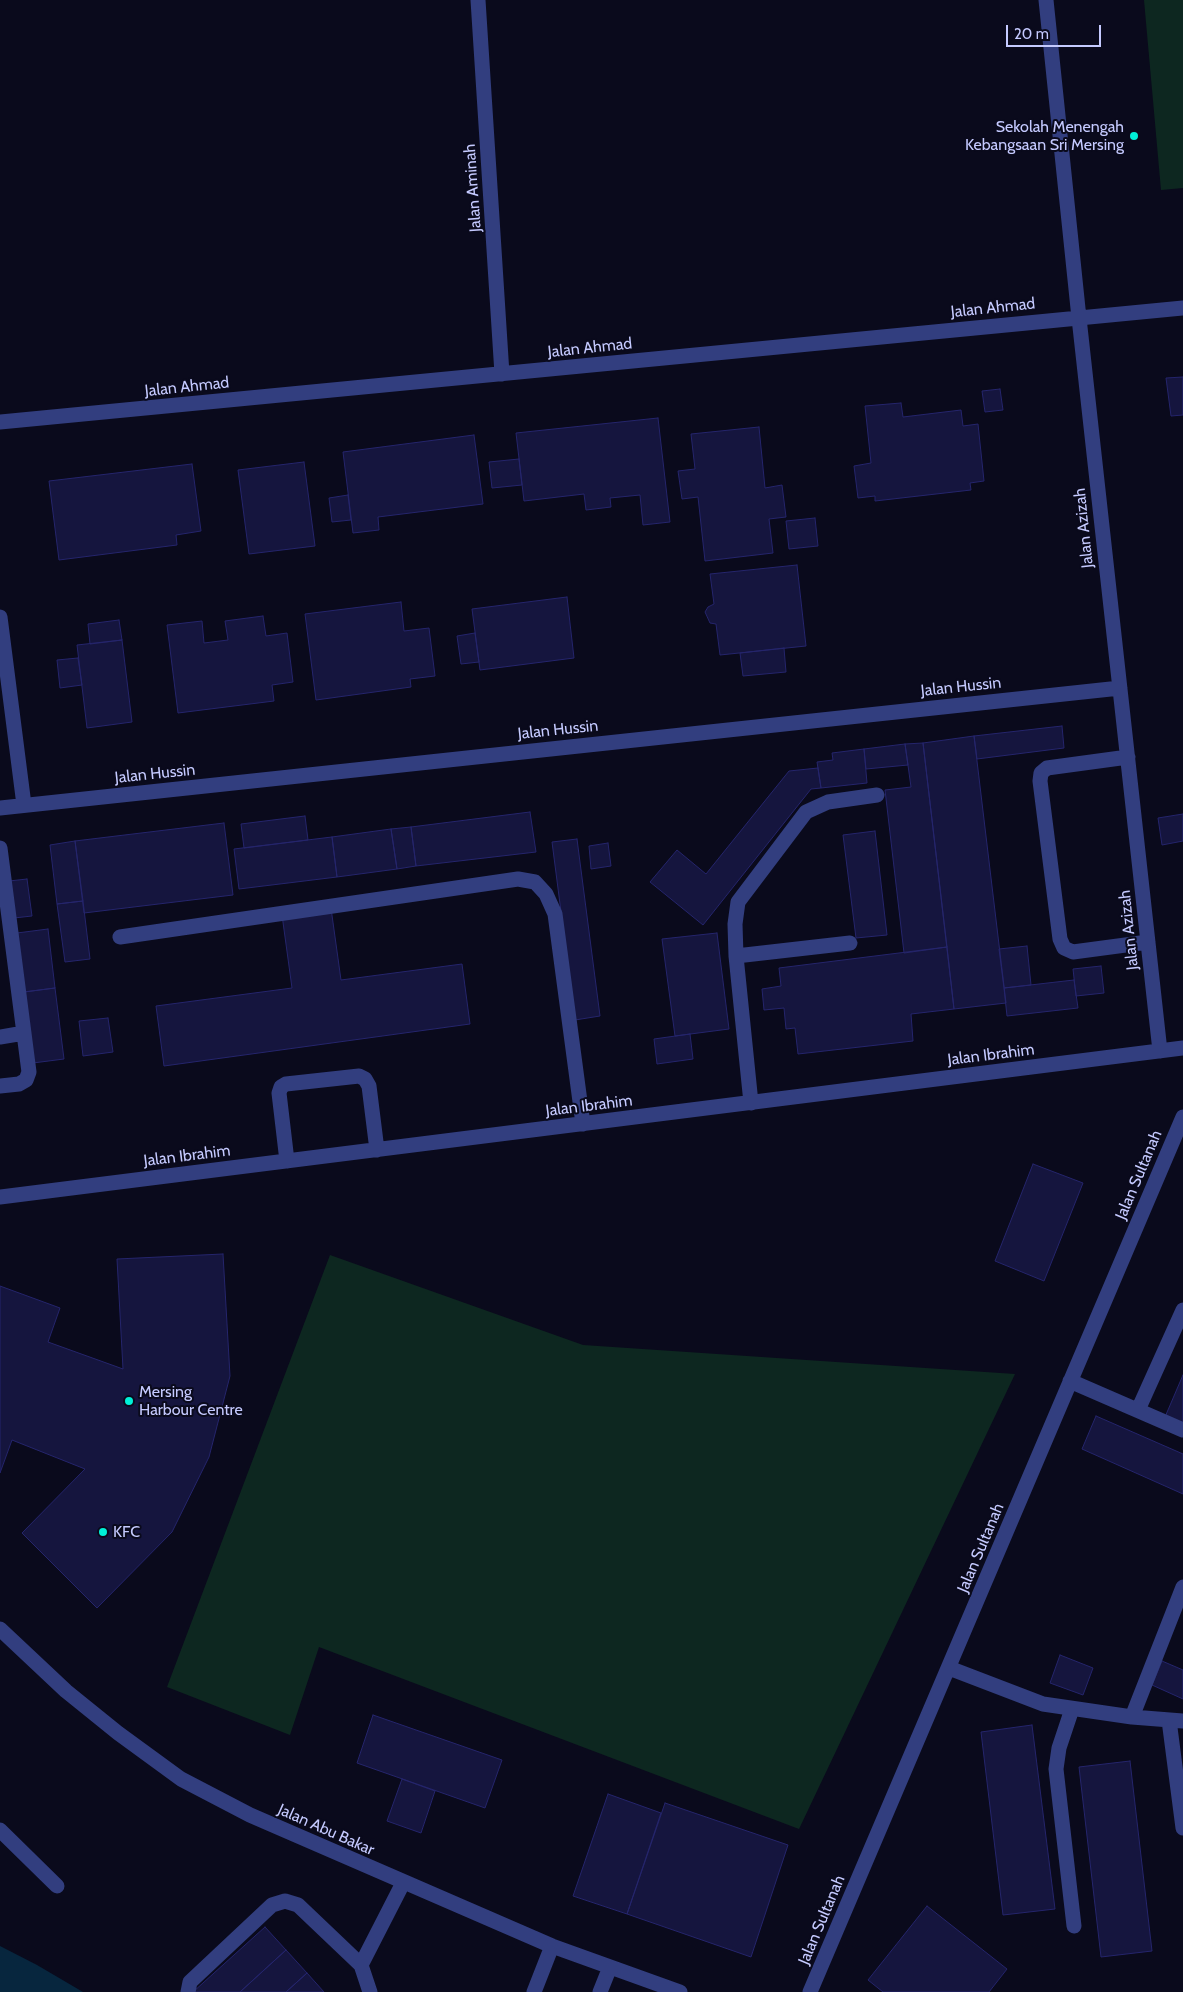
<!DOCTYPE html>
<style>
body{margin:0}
#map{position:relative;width:1183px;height:1992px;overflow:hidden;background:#0a0a1c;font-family:Cabin,sans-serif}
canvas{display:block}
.scale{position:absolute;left:1006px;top:25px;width:95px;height:22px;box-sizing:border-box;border:2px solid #c5caff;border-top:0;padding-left:6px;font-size:15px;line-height:18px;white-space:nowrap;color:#c5caff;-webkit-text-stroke:4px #0a0a1c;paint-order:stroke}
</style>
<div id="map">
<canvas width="1183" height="1992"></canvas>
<div class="scale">20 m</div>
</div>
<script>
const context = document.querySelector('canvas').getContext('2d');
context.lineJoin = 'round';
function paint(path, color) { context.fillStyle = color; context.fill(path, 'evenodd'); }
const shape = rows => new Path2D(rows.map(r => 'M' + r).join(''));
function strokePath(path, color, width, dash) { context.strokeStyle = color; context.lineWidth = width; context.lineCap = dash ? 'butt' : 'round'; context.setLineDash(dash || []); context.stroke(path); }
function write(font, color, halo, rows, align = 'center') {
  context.font = font + ' Cabin,sans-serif'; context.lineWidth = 4; context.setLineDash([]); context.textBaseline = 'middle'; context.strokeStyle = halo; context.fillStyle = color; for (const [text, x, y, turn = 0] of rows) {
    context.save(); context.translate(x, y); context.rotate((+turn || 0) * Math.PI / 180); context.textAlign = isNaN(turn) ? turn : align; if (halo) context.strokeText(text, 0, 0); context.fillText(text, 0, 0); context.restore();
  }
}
const green = shape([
 [1144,0,1183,0,1183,188,1161,190],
 [330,1255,583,1345,1015,1374,799,1829,319,1647,290,1735,167,1687]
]);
const water = shape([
 [0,1946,37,1965,83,1992,0,1992]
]);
const building = shape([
 [1183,377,1183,415,1171,416,1166,378,1183,377],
 [1000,389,1003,410,985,412,982,391,1000,389],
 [901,403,903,417,961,410,963,426,978,424,984,481,970,483,971,490,875,501,875,496,858,498,854,466,871,463,865,406,901,403],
 [658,418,670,522,643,525,640,495,610,498,611,507,586,510,584,494,524,501,516,433,658,418],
 [759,427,765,488,782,485,786,517,769,519,773,553,705,561,698,497,682,499,678,471,695,469,691,434,759,427],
 [474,435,483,504,378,517,379,530,353,533,343,452,474,435],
 [519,459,522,485,492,488,489,462,519,459],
 [304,462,315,546,249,554,238,470,304,462],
 [192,464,201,531,176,535,177,545,59,560,49,481,192,464],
 [348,495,351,520,332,522,329,498,348,495],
 [815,518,818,546,789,549,786,521,815,518],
 [797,565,806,646,720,655,716,624,710,623,705,612,708,607,714,604,710,574,797,565],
 [567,597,574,658,480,670,472,609,567,597],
 [401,602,404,631,429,628,435,676,410,679,411,687,316,700,305,614,401,602],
 [263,616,266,636,287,633,293,682,272,685,274,701,178,713,167,625,202,621,204,643,228,640,225,621,263,616],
 [119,620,122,640,90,644,88,624,119,620],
 [475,633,479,662,461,664,457,636,475,633],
 [122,640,132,722,87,728,77,645,122,640],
 [784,648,786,672,743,676,740,653,784,648],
 [78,658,82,685,60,688,57,660,78,658],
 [1062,726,1064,748,977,759,974,736,1062,726],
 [974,736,1006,1003,954,1009,923,743,974,736],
 [923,743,947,947,904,953,885,790,911,787,905,744,923,743],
 [905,744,908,765,866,769,864,749,905,744],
 [864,749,867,783,821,788,817,762,833,760,832,753,864,749],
 [818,768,821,788,811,789,703,925,650,882,677,850,706,874,789,771,818,768],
 [530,812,536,852,416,866,411,827,530,812],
 [1183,814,1183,841,1162,845,1158,818,1183,814],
 [305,816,308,840,244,848,241,824,305,816],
 [224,823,233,895,84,913,75,841,224,823],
 [411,827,416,866,397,869,391,829,411,827],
 [391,829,397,869,337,877,332,837,391,829],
 [875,831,887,935,856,938,843,835,875,831],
 [332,837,337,877,239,889,234,849,332,837],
 [577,839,600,1016,575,1020,552,842,577,839],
 [75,841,83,901,57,904,50,845,75,841],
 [608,843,611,866,591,869,589,846,608,843],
 [27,879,32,916,14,918,9,881,27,879],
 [83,901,90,959,65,962,57,904,83,901],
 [331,908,341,980,462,964,470,1024,164,1066,156,1006,292,988,282,915,331,908],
 [48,929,55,988,24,992,17,933,48,929],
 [717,933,729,1029,675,1036,662,939,717,933],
 [1027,946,1031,985,1004,988,999,949,1027,946],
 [947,947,954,1009,911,1014,913,1041,798,1054,795,1028,786,1029,784,1008,764,1010,762,989,781,986,779,968,947,947],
 [1101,966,1104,993,1076,996,1073,969,1101,966],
 [1074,980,1078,1008,1007,1016,1004,988,1074,980],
 [55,988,64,1059,33,1063,24,992,55,988],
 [108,1018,113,1052,83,1056,79,1021,108,1018],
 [690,1034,693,1059,657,1064,654,1039,690,1034],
 [1033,1164,1083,1183,1044,1281,995,1261,1033,1164],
 [223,1254,230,1376,209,1457,172,1532,97,1608,22,1533,85,1469,12,1440,0,1473,0,1286,60,1308,48,1342,123,1369,117,1259,223,1254],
 [1183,1375,1183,1425,1165,1417,1183,1375],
 [1096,1416,1183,1454,1183,1494,1082,1449,1096,1416],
 [1060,1655,1093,1668,1083,1695,1050,1683,1060,1655],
 [1162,1661,1183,1670,1183,1699,1152,1685,1162,1661],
 [373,1715,502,1760,485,1808,357,1763,373,1715],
 [1032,1725,1055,1909,1003,1915,981,1732,1032,1725],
 [1130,1761,1152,1951,1101,1957,1079,1767,1130,1761],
 [402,1779,435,1791,421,1833,387,1821,402,1779],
 [608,1794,661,1813,627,1914,573,1896,608,1794],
 [665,1803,788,1845,751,1957,627,1914,665,1803],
 [927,1906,1007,1969,989,1992,883,1992,868,1980,927,1906],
 [265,1927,286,1950,240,1992,193,1992,265,1927],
 [286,1950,307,1973,286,1992,240,1992,286,1950],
 [307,1973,324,1992,286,1992,307,1973]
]);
const minor = shape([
 [478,0,502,374],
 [1046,0,1079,318,1160,1051],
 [0,422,1183,308],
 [0,617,24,805],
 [1128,757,1047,768,1041,773,1040,781,1060,939,1064,948,1073,952,1148,942],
 [0,808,1120,688],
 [0,848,29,1072,26,1080,19,1084,0,1086],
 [120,937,518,879,535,882,546,894,555,914,583,1124],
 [736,956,850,943],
 [0,1037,24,1033],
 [751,1103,736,956,735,924,738,902,806,812,828,802,877,795],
 [287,1161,279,1093,281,1087,286,1084,359,1076,365,1079,369,1086,377,1150],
 [0,1197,1183,1048],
 [1070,1381,1183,1430],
 [1138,1410,1183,1310],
 [0,1629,66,1691,118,1733,181,1779,250,1815,552,1946,680,1992],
 [949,1668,1043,1704,1132,1717,1183,1721],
 [1072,1709,1059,1748,1056,1769,1074,1926],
 [1132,1717,1183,1587],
 [1169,1720,1183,1828],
 [0,1830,57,1886],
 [361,1965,370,1992],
 [188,1992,190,1982,272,1905,285,1901,298,1905,361,1965,403,1883],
 [534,1992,552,1946],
 [600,1992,610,1967],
 [810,1992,1183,1117]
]);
const markers = [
 [1134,136,5,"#00f0d8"],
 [129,1401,5,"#00f0d8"],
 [103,1532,5,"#00f0d8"]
];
const poiNames = [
 ["Sekolah Menengah",1124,127,"right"],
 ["Kebangsaan Sri Mersing",1124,145,"right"],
 ["Mersing",139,1392],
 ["Harbour Centre",139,1410],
 ["KFC",113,1532]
];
const streetNames = [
 ["Jalan Aminah",473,188,-94],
 ["Jalan Ahmad",993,308,-6],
 ["Jalan Ahmad",590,348,-6],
 ["Jalan Ahmad",187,387,-6],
 ["Jalan Azizah",1084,528,-96],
 ["Jalan Hussin",961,687,-6],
 ["Jalan Hussin",558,730,-6],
 ["Jalan Hussin",155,774,-6],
 ["Jalan Azizah",1129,930,-96],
 ["Jalan Ibrahim",991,1055,-7],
 ["Jalan Ibrahim",589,1106,-7],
 ["Jalan Ibrahim",187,1156,-7],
 ["Jalan Sultanah",1139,1175,-67],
 ["Jalan Sultanah",981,1548,-67],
 ["Jalan Abu Bakar",326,1830,24],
 ["Jalan Sultanah",822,1920,-67]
];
paint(green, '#0d2720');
paint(water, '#07263e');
paint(building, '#15153e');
strokePath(building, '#25256c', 1);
strokePath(minor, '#323e7f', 15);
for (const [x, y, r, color] of markers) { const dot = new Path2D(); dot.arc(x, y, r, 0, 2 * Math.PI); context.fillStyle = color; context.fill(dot); strokePath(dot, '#0a0a1c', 2); }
write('16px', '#c5caff', '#0a0a1c', poiNames, 'left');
write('16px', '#c5caff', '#0a0a1c', streetNames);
</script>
